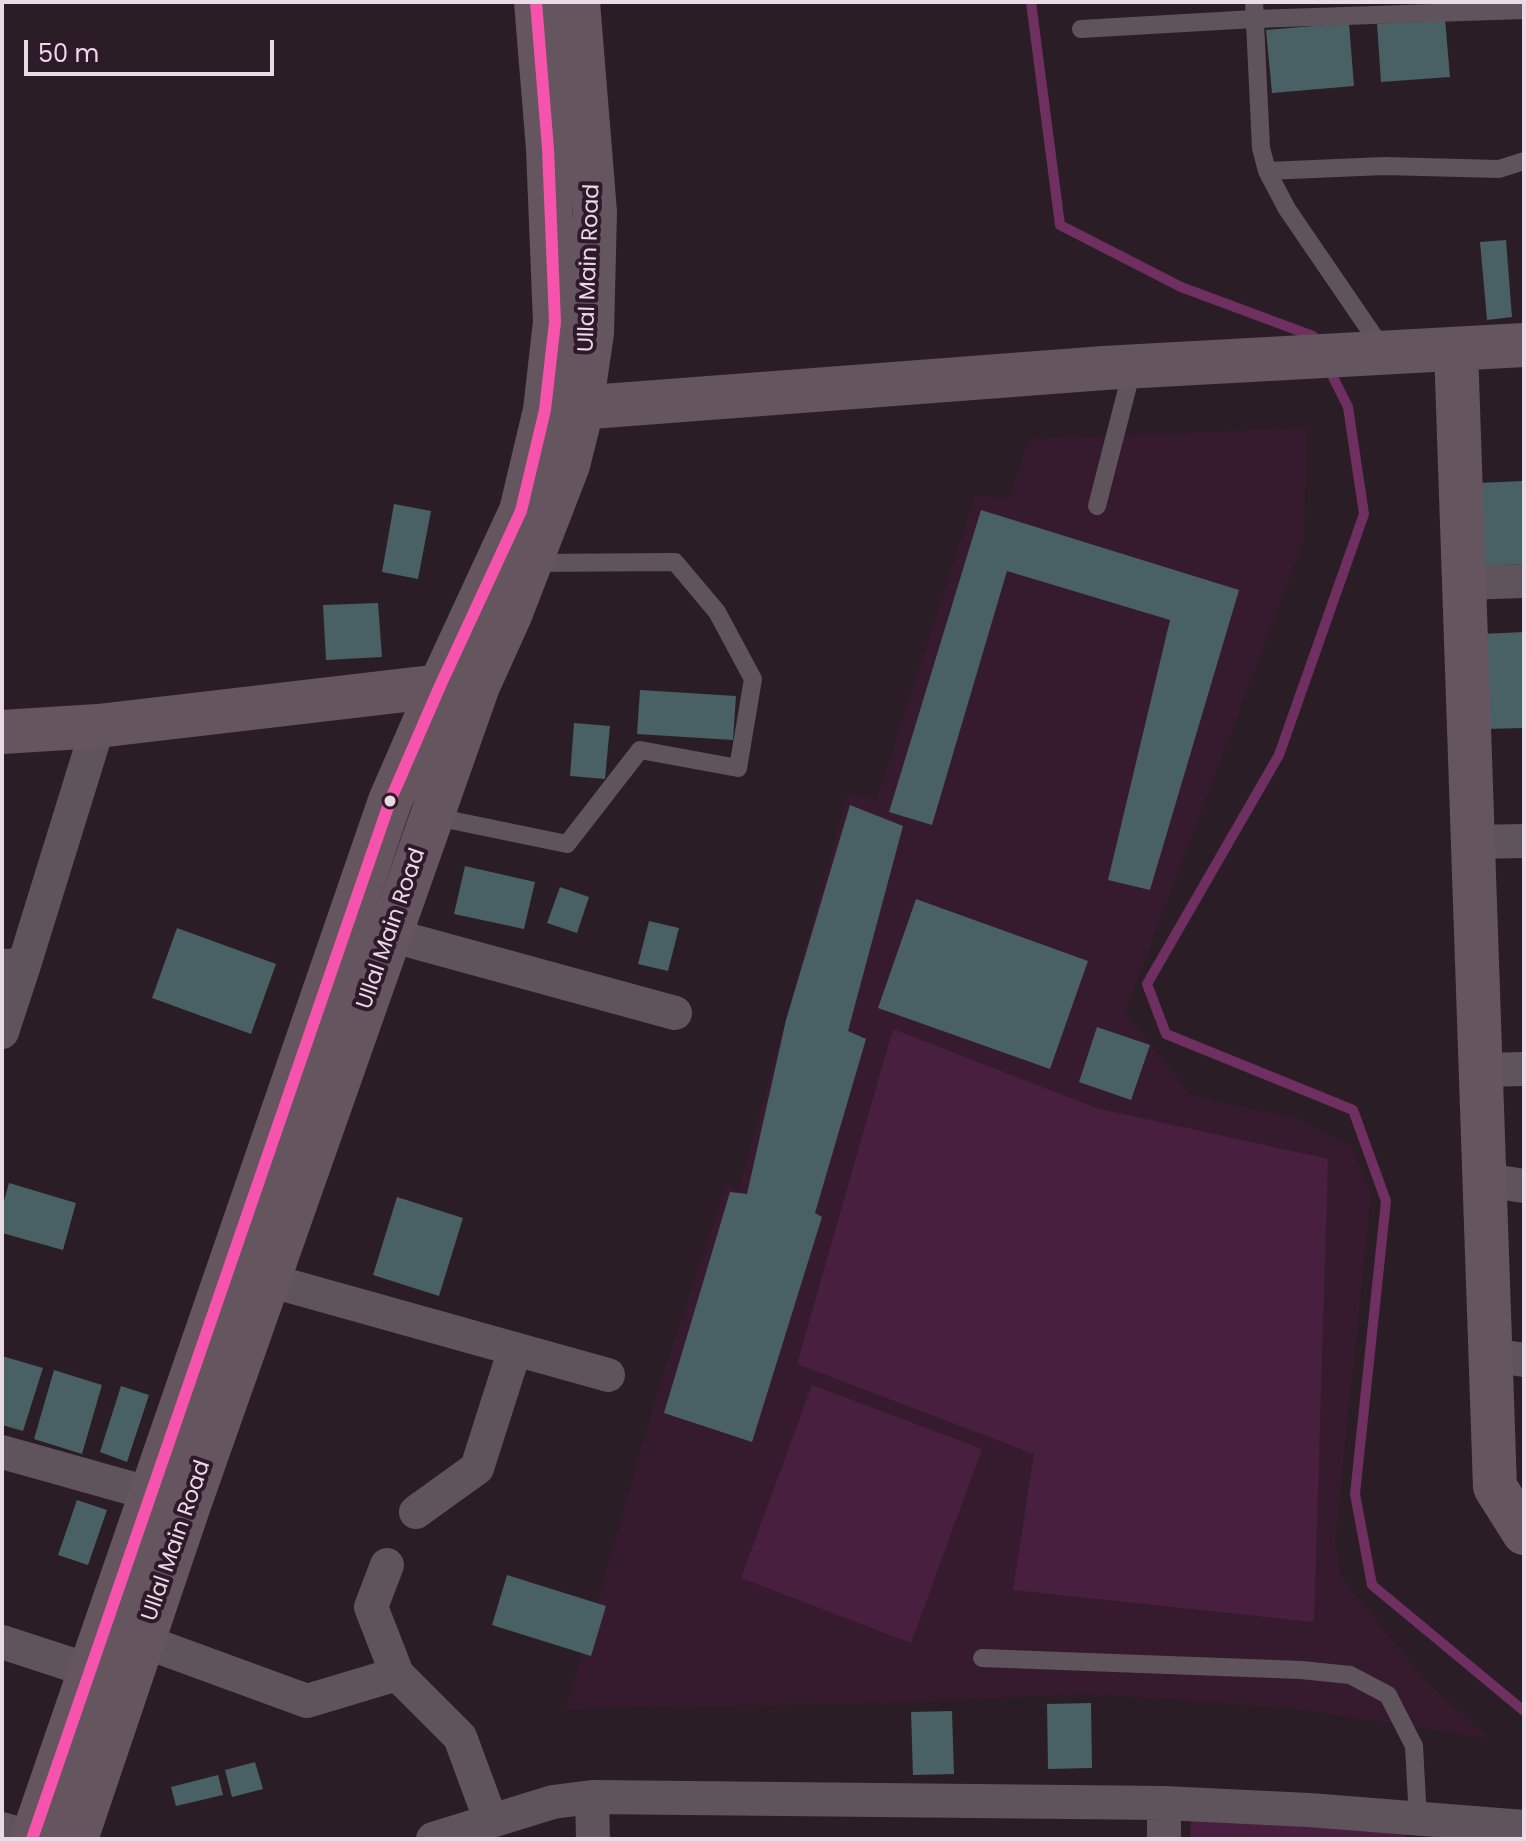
<!DOCTYPE html>
<style>
body{margin:0}
#map{position:relative;width:1526px;height:1841px;overflow:hidden;background:#2a1d26;font-family:Poppins,sans-serif}
canvas{display:block}
.frame{position:absolute;inset:0;border:4px solid #eadae5;pointer-events:none}
.scale{position:absolute;left:24px;top:40px;width:250px;height:36px;box-sizing:border-box;border:4px solid #eadae5;border-top:0;padding-left:10px;font-size:24px;line-height:28px;white-space:nowrap;color:#eadae5;-webkit-text-stroke:6px #2f1829;paint-order:stroke}
</style>
<div id="map">
<canvas width="1526" height="1841"></canvas>
<div class="frame"></div>
<div class="scale">50 m</div>
</div>
<script>
const context = document.querySelector('canvas').getContext('2d');
context.lineJoin = 'round';
function paint(path, color) { context.fillStyle = color; context.fill(path, 'evenodd'); }
const shape = rows => new Path2D(rows.map(r => 'M' + r).join(''));
function strokePath(path, color, width, dash) { context.strokeStyle = color; context.lineWidth = width; context.lineCap = dash ? 'butt' : 'round'; context.setLineDash(dash || []); context.stroke(path); }
function write(font, color, halo, rows, align = 'center') {
  context.font = font + ' Poppins,sans-serif'; context.lineWidth = 8; context.setLineDash([]); context.textBaseline = 'middle'; context.strokeStyle = halo; context.fillStyle = color; for (const [text, x, y, turn = 0] of rows) {
    context.save(); context.translate(x, y); context.rotate((+turn || 0) * Math.PI / 180); context.textAlign = isNaN(turn) ? turn : align; if (halo) context.strokeText(text, 0, 0); context.fillText(text, 0, 0); context.restore();
  }
}
const built = shape([
 [1307,428,1304,540,1125,1012,1192,1096,1297,1118,1353,1148,1371,1196,1335,1540,1341,1577,1425,1680,1488,1738,1292,1708,1088,1694,881,1703,566,1709,659,1388,727,1182,738,1192,848,793,877,799,975,496,1009,499,1029,439]
]);
const green = shape([
 [893,1029,1096,1108,1328,1159,1314,1622,1013,1590,1034,1454,797,1364],
 [812,1385,982,1449,911,1643,741,1578],
 [1191,1817,1405,1834,1406,1839,1190,1839]
]);
const stream = shape([
 [1031,2,1060,225,1181,287,1313,336,1316,342],
 [1328,367,1348,407,1364,514,1279,755,1147,984,1166,1034,1353,1110,1386,1201,1355,1494,1372,1585,1524,1711]
]);
const building = shape([
 [1445,19,1450,77,1381,82,1377,24],
 [1349,23,1354,86,1272,93,1266,30],
 [1506,240,1512,317,1487,320,1480,242],
 [1524,481,1524,564,1481,566,1477,483],
 [394,504,431,511,418,579,382,572],
 [981,510,1239,590,1150,890,1108,880,1170,620,1007,571,932,825,889,812],
 [378,603,382,657,326,660,323,605],
 [1524,632,1524,728,1485,729,1481,634],
 [640,690,736,696,733,740,637,734],
 [574,723,610,726,605,779,570,776],
 [850,805,903,826,848,1031,866,1039,815,1213,822,1217,752,1442,664,1413,730,1192,747,1194,786,1020],
 [465,866,535,882,524,929,454,914],
 [560,887,589,897,577,933,547,923],
 [916,899,1088,961,1050,1069,878,1008],
 [649,921,679,928,668,971,638,964],
 [177,928,276,964,251,1034,152,998],
 [1097,1027,1150,1045,1131,1100,1079,1082],
 [9,1183,76,1203,63,1250,2,1233,2,1208],
 [397,1197,463,1218,439,1296,373,1275],
 [2,1356,43,1368,23,1431,2,1425],
 [54,1370,102,1385,82,1454,34,1439],
 [121,1386,149,1395,127,1462,100,1452],
 [77,1500,107,1510,88,1565,58,1555],
 [507,1575,606,1606,591,1656,492,1625],
 [1091,1703,1092,1768,1048,1769,1047,1704],
 [952,1711,954,1774,913,1775,911,1712],
 [255,1762,263,1789,232,1797,225,1770],
 [218,1775,223,1795,176,1806,171,1787]
]);
const lane = shape([
 [1254,2,1261,148,1267,171,1287,209,1384,351],
 [1081,29,1254,19,1524,10],
 [1267,171,1384,166,1499,169,1524,161],
 [1097,506,1133,366],
 [431,816,567,844,640,750,738,768,753,679,717,612,675,562,532,563],
 [982,1658,1301,1670,1350,1675,1388,1695,1414,1746,1418,1819]
]);
const street = shape([
 [1464,583,1524,581],
 [1473,842,1524,841],
 [390,935,675,1013],
 [2,966,24,965,98,726],
 [2,1032,24,965],
 [1481,1070,1524,1069],
 [1485,1180,1524,1186],
 [268,1280,608,1375],
 [1491,1355,1524,1360],
 [2,1452,173,1500],
 [416,1512,477,1468,515,1349],
 [387,1565,371,1607,397,1674],
 [143,1641,307,1701,397,1674,460,1737,491,1821],
 [2,1642,91,1671],
 [592,1797,593,1839],
 [1164,1803,1164,1839],
 [2,1829,32,1838],
 [433,1839,553,1802,592,1797,1164,1803,1309,1810,1524,1827]
]);
const secondary = shape([
 [1456,349,1495,1487,1524,1533],
 [551,410,1104,368,1524,345],
 [2,732,98,726,440,686,465,686],
 [32,1839,390,801,440,686,521,511,545,410,555,322,548,149,536,2],
 [76,1839,189,1505,478,686,510,615,568,465,579,421,592,333,595,212,578,2]
]);
const bus1 = shape([
 [32,1839,390,801,440,686,521,511,545,410,555,322,548,149,536,2]
]);
const markers = [
 [390,801,7,"#eadae5"]
];
const streetNames = [
 ["Ullal Main Road",590,268,-88],
 ["Ullal Main Road",392,929,-71],
 ["Ullal Main Road",177,1541,-71]
];
paint(built, '#361b2f');
paint(green, '#491f3f');
strokePath(stream, '#702f61', 10);
paint(building, '#496064');
strokePath(lane, '#60545c', 18);
strokePath(street, '#60545c', 34);
strokePath(secondary, '#64555f', 44);
strokePath(bus1, '#f653ac', 12);
for (const [x, y, r, color] of markers) { const dot = new Path2D(); dot.arc(x, y, r, 0, 2 * Math.PI); context.fillStyle = color; context.fill(dot); strokePath(dot, '#2f1829', 3); }
write('22px', '#eadae5', '#2f1829', streetNames);
</script>
